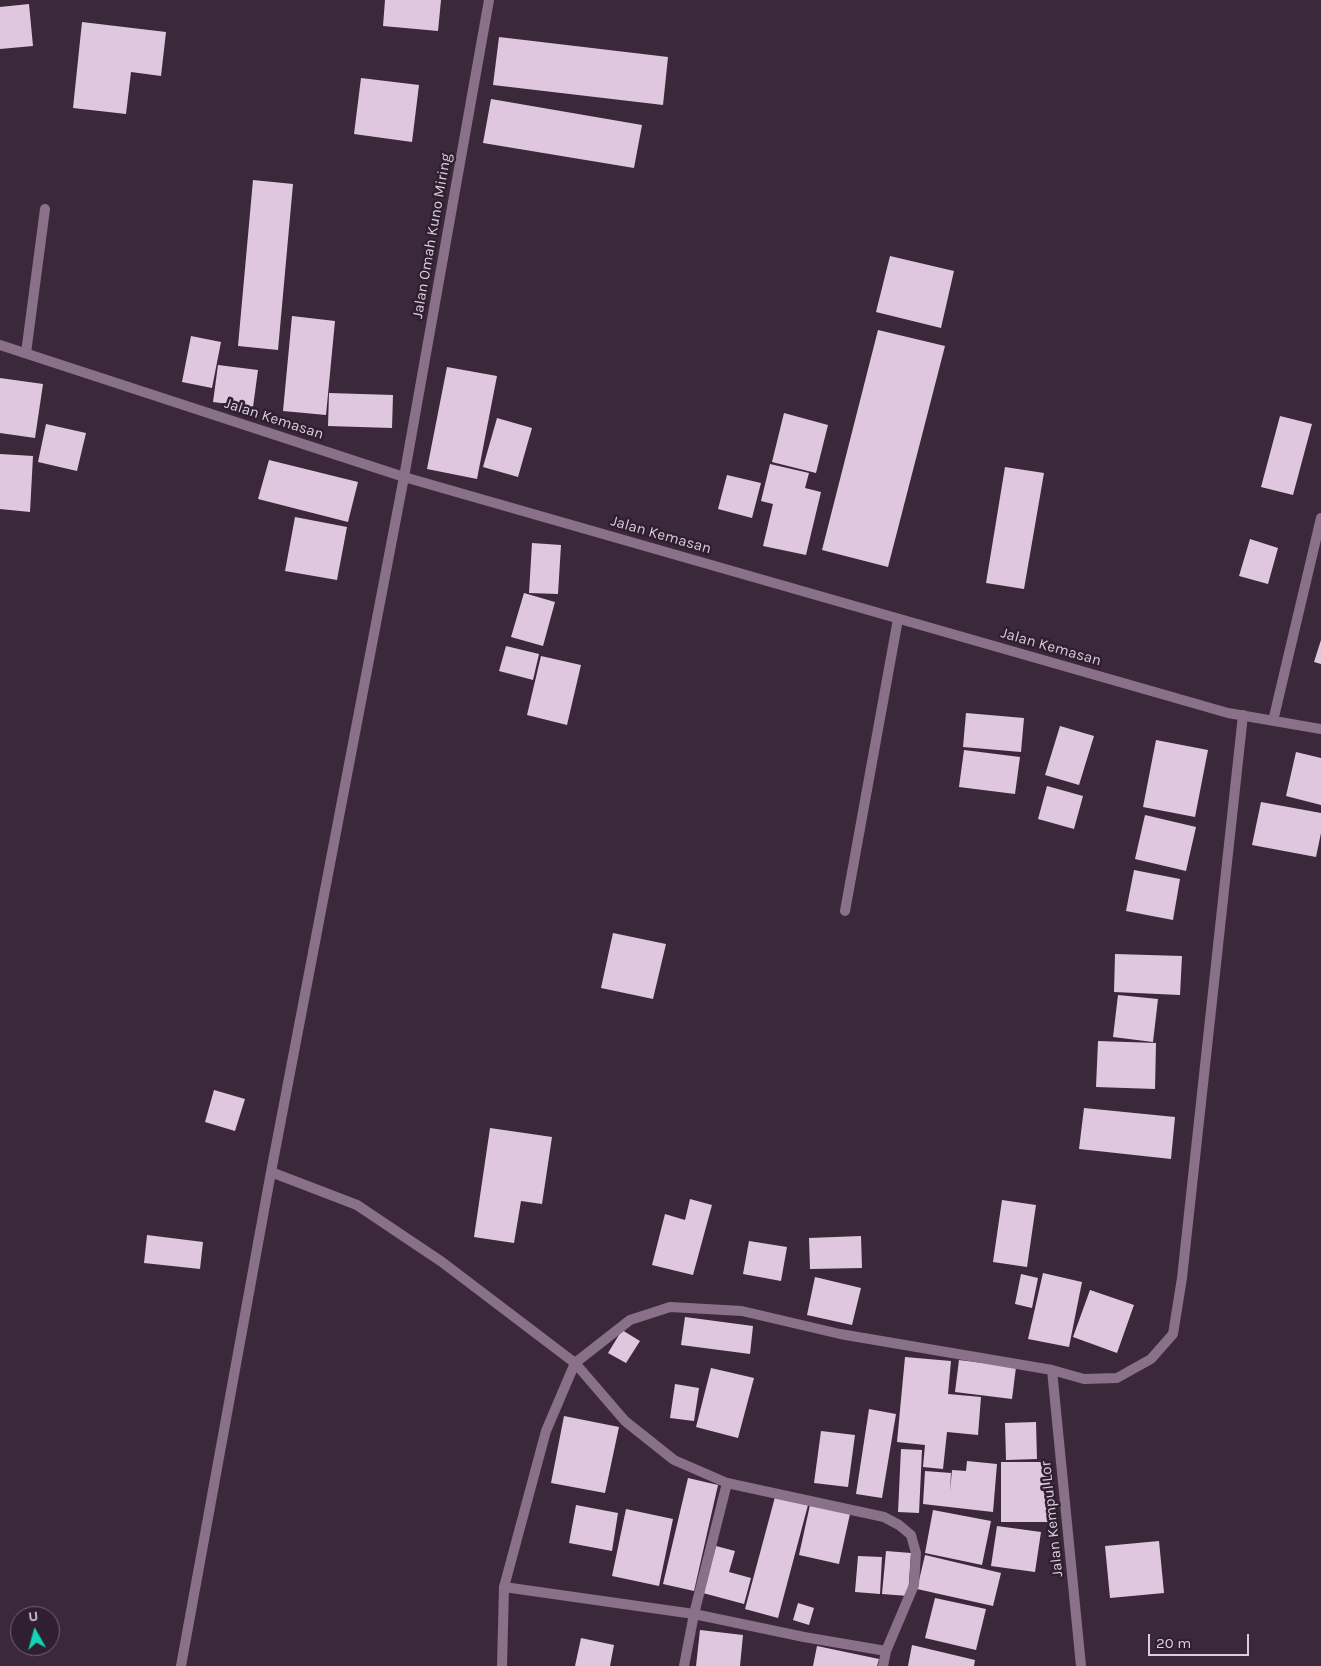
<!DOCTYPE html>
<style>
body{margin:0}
#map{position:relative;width:1321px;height:1666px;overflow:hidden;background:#3b293b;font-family:Karla,sans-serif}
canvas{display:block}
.north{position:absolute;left:10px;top:1606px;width:50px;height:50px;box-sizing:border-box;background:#301f31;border:1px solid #746575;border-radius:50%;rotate:353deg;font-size:14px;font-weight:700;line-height:20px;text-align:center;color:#dacfda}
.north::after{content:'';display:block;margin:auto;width:18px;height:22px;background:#13d5b3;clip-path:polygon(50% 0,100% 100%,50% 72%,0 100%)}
.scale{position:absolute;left:1148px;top:1634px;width:101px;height:22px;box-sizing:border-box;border:2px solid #dacfda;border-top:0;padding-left:6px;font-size:15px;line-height:18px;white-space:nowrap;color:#dacfda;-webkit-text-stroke:4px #301f31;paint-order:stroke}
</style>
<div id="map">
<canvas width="1321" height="1666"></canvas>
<div class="north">U</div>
<div class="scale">20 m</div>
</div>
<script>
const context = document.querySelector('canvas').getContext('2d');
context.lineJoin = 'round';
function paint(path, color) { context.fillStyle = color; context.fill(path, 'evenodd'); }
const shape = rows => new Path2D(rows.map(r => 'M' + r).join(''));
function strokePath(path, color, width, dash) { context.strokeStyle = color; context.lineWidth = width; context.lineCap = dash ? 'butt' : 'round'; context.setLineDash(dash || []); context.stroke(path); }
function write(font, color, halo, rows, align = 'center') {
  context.font = font + ' Karla,sans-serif'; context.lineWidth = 5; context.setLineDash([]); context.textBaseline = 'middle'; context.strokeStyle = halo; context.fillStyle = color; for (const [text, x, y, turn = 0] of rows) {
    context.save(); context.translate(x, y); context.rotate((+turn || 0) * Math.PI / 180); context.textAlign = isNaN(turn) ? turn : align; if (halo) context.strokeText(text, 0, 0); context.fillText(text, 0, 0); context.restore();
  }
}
const building = shape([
 [385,0,441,0,438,31,383,26],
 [29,4,33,46,0,49,0,7],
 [82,22,166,32,161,76,131,72,126,114,73,108],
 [499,37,668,57,663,105,493,85],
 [361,78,419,85,412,142,354,134],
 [491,99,642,125,634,168,483,143],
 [253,180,293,184,278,350,238,346],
 [890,256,954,271,941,328,876,312],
 [292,316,335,321,326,415,283,411],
 [878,330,945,346,888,567,822,550],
 [191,336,221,342,212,388,182,382],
 [218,365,258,370,253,407,213,402],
 [447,367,497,376,477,479,427,469],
 [0,378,43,384,35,438,0,433],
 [329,393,393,395,392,428,328,426],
 [784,413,828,425,816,473,772,462],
 [1280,416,1312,424,1293,495,1261,487],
 [497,418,532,428,518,477,483,467],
 [46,424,86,433,77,471,38,462],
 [0,454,33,456,30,512,0,509],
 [269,460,358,482,348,522,258,499],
 [770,464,809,473,805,488,821,492,806,555,763,546,773,504,761,501],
 [1005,467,1044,473,1024,589,986,583],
 [727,475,761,483,752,518,718,509],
 [295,517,347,527,337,580,285,571],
 [1250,539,1278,548,1268,584,1239,576],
 [532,543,561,545,558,594,529,593],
 [524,593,555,602,543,646,511,637],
 [1321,640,1321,664,1314,662],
 [506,646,539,654,533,680,499,671],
 [541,656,581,665,567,725,527,715],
 [966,713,1024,718,1021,752,963,747],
 [1060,726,1094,736,1079,785,1045,775],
 [1156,740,1208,750,1195,817,1143,807],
 [964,750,1020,757,1015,794,959,787],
 [1296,752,1321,758,1321,805,1286,796],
 [1047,786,1083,796,1074,829,1038,819],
 [1261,802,1321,813,1321,833,1316,857,1252,845],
 [1145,815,1196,827,1186,871,1135,859],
 [1134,870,1180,879,1173,920,1126,911],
 [613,933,666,944,653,999,601,988],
 [1115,954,1182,956,1180,995,1114,992],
 [1118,995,1158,999,1153,1042,1113,1037],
 [1098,1041,1156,1043,1155,1089,1096,1087],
 [214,1090,245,1099,235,1131,205,1122],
 [1084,1108,1175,1117,1171,1159,1079,1149],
 [490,1128,552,1137,542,1204,521,1201,514,1243,474,1237],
 [690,1199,712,1205,693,1275,652,1265,665,1214,685,1220],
 [1002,1200,1036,1205,1027,1267,993,1262],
 [147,1235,203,1242,200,1269,144,1263],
 [861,1236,862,1268,810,1269,809,1238],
 [749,1241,787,1247,781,1281,743,1274],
 [1043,1273,1082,1282,1069,1347,1028,1339],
 [1021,1274,1038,1278,1032,1308,1015,1304],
 [815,1277,861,1288,852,1325,807,1315],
 [1090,1290,1134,1305,1117,1353,1073,1337],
 [685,1317,753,1326,750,1354,681,1345],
 [622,1330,640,1341,626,1363,608,1353],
 [905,1357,951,1361,948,1394,981,1397,978,1435,947,1432,943,1469,923,1467,925,1445,897,1442],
 [959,1360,1016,1367,1012,1399,955,1392],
 [711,1368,754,1378,738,1438,696,1427],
 [675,1384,699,1388,694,1421,670,1418],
 [869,1409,896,1414,882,1498,856,1494],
 [564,1416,619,1427,605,1493,551,1483],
 [1036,1422,1037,1459,1006,1460,1005,1423],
 [821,1431,855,1435,848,1487,814,1483],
 [901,1449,922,1450,919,1513,898,1512],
 [967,1461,997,1464,993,1512,923,1504,925,1471,951,1473,950,1492,952,1470,966,1471],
 [1001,1462,1050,1462,1050,1522,1001,1522],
 [688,1478,718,1485,694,1591,663,1584],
 [775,1497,808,1505,778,1618,745,1609],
 [576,1505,618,1513,612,1551,569,1543],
 [810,1505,850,1514,839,1564,799,1555],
 [626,1509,673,1519,659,1586,612,1576],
 [933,1510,991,1521,982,1565,925,1553],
 [997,1526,1041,1532,1035,1572,991,1566],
 [1159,1541,1164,1593,1110,1598,1105,1546],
 [716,1546,735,1551,729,1572,751,1578,744,1604,703,1593],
 [886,1551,911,1553,908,1596,882,1594],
 [925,1555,1001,1573,993,1606,917,1589],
 [858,1556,882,1557,880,1594,855,1592],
 [935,1598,986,1609,976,1650,925,1638],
 [798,1603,814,1608,809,1625,793,1620],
 [700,1630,743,1635,740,1666,696,1666],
 [581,1638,614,1645,610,1666,575,1666],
 [912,1645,975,1660,974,1666,908,1666],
 [817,1646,879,1659,877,1666,813,1666]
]);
const service = shape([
 [26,353,45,209],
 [845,911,898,619],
 [684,1666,694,1614,727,1483]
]);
const minor = shape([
 [0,345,404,477,1228,713,1321,729],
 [1273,721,1321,518],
 [271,1172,357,1205,442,1262,575,1363,625,1421,674,1460,727,1483,884,1517,899,1525,911,1535,916,1553,914,1585,886,1651,883,1666],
 [1052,1370,1081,1666],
 [504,1587,694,1614,804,1637,886,1651],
 [181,1666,271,1172,404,477,489,0],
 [502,1666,504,1587,546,1431,575,1363,630,1320,670,1307,742,1311,840,1334,1052,1370,1084,1379,1117,1378,1151,1359,1173,1334,1182,1278,1243,715]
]);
const streetNames = [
 ["Jalan Omah Kuno Miring",432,236,-80],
 ["Jalan Kemasan",274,419,18],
 ["Jalan Kemasan",661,535,16],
 ["Jalan Kemasan",1051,647,16],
 ["Jalan Kempul Lor",1052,1519,-96]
];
paint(building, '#dfc8df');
strokePath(service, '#89718a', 10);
strokePath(minor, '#89718a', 10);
write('15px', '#dacfda', '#301f31', streetNames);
</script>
